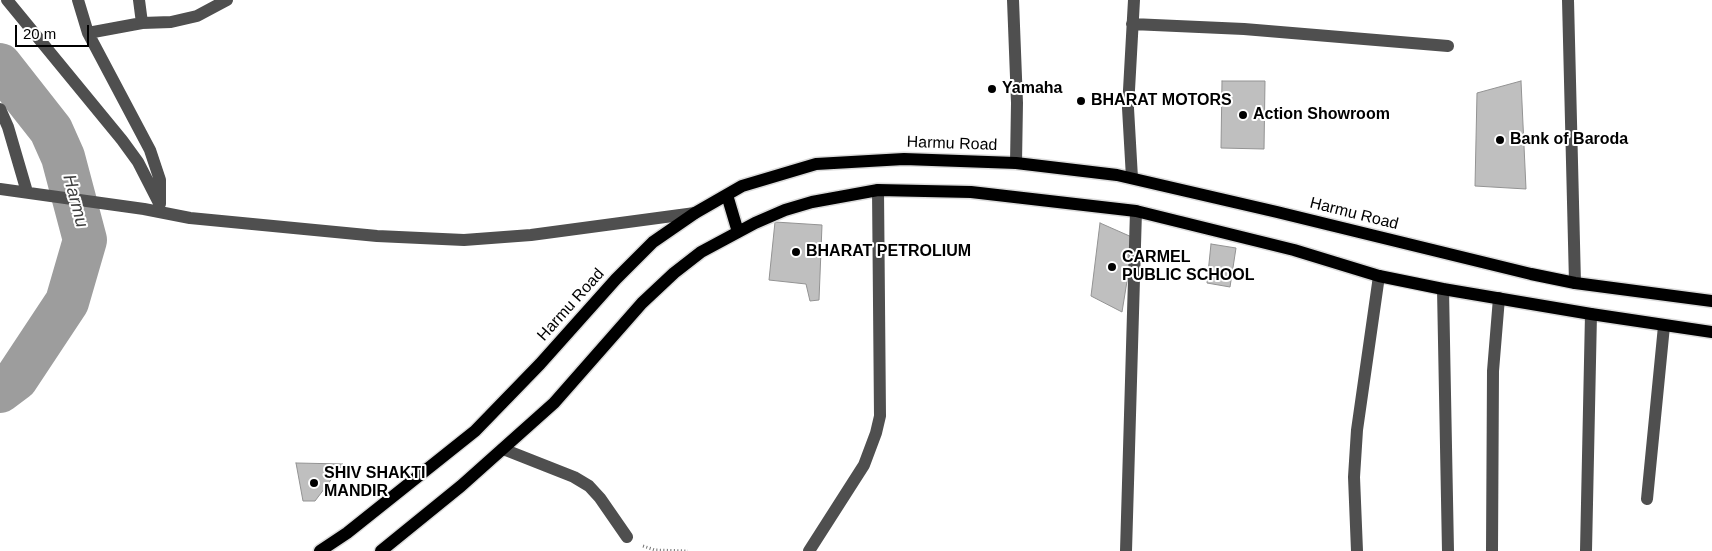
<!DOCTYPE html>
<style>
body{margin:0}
#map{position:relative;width:1712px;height:551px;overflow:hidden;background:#fff;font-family:Arial,sans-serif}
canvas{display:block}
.scale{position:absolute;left:15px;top:25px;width:74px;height:22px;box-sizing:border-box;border:2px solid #000;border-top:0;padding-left:6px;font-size:15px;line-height:18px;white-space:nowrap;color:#000;-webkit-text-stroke:4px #fff;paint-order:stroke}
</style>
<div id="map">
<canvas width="1712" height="551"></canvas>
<div class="scale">20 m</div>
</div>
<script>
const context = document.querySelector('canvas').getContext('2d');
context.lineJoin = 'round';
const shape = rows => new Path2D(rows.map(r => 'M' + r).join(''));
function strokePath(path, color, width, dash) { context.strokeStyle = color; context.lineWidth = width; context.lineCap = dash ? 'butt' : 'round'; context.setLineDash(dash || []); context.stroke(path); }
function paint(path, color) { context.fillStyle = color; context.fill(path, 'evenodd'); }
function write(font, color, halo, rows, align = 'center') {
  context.font = font + ' Arial,sans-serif'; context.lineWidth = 4; context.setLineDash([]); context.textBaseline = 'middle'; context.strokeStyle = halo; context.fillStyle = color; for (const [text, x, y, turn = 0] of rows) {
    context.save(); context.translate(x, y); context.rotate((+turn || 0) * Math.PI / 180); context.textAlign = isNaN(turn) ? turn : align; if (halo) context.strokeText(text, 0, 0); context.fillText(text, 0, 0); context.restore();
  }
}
const river = shape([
 [0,65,51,130,63,157,85,240,67,302,16,379,0,391]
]);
const building = shape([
 [1222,81,1265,81,1264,149,1221,148,1222,81],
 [1521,81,1526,189,1475,186,1477,93,1521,81],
 [775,222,822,225,819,300,810,301,806,284,769,280,775,222],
 [1100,223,1134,238,1122,312,1091,296,1100,223],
 [1211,244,1236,248,1230,287,1207,283,1211,244],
 [296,463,343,464,315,501,303,501,296,463]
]);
const path = shape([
 [643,546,655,550,688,551]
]);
const minor = shape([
 [7,0,122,140,138,162,159,203],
 [78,0,88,33],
 [139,0,142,23,88,33,150,150,160,180,160,204],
 [1013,0,1017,103,1016,163],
 [1568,0,1575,283],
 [142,23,171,22,197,16,227,0],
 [1132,24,1244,29,1448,46],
 [0,109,8,127,27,192],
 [1132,178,1128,108,1134,0],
 [0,189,144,209,190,218,377,236,464,240,531,235,695,213],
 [1443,289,1448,551],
 [503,449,574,477,589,486,600,498,627,537],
 [1647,499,1664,326],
 [809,551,864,465,876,433,880,416,878,190],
 [1126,551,1136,211],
 [1357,551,1354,477,1357,430,1379,276],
 [1492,551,1493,371,1499,298],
 [1586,551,1591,314]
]);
const major = shape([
 [727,195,738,232],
 [320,551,347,533,475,431,540,364,616,279,653,242,695,213,742,186,816,164,904,159,1016,163,1117,175,1277,212,1531,274,1575,283,1712,301],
 [381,551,461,486,554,403,642,303,674,273,701,252,755,223,785,210,812,202,878,190,971,192,1136,211,1294,250,1379,276,1443,289,1591,314,1712,332]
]);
const markers = [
 [992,89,5,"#000"],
 [1081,101,5,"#000"],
 [1243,115,5,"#000"],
 [1500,140,5,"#000"],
 [796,252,5,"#000"],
 [1112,267,5,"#000"],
 [314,483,5,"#000"]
];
const poiNames = [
 ["Yamaha",1002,89],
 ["BHARAT MOTORS",1091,101],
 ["Action Showroom",1253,115],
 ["Bank of Baroda",1510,140],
 ["BHARAT PETROLIUM",806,252],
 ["CARMEL",1122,258],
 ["PUBLIC SCHOOL",1122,276],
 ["SHIV SHAKTI",324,474],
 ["MANDIR",324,492]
];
const streetNames = [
 ["Harmu Road",952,144,2],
 ["Harmu Road",1354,214,14],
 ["Harmu Road",571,305,-48]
];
const waterNames = [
 ["Harmu",75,201,75]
];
strokePath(river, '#9d9d9d', 44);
paint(building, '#bfbfbf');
strokePath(building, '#939393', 1);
strokePath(major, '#dbdbdb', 15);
strokePath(path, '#717171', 3, [1, 2.5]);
strokePath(minor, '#4f4f4f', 12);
strokePath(major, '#000', 12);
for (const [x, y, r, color] of markers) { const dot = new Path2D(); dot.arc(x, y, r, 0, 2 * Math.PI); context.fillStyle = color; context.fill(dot); strokePath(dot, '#fff', 2); }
write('bold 16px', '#000', '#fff', poiNames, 'left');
write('16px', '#000', '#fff', streetNames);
write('italic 18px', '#3e3e3e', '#fff', waterNames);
</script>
